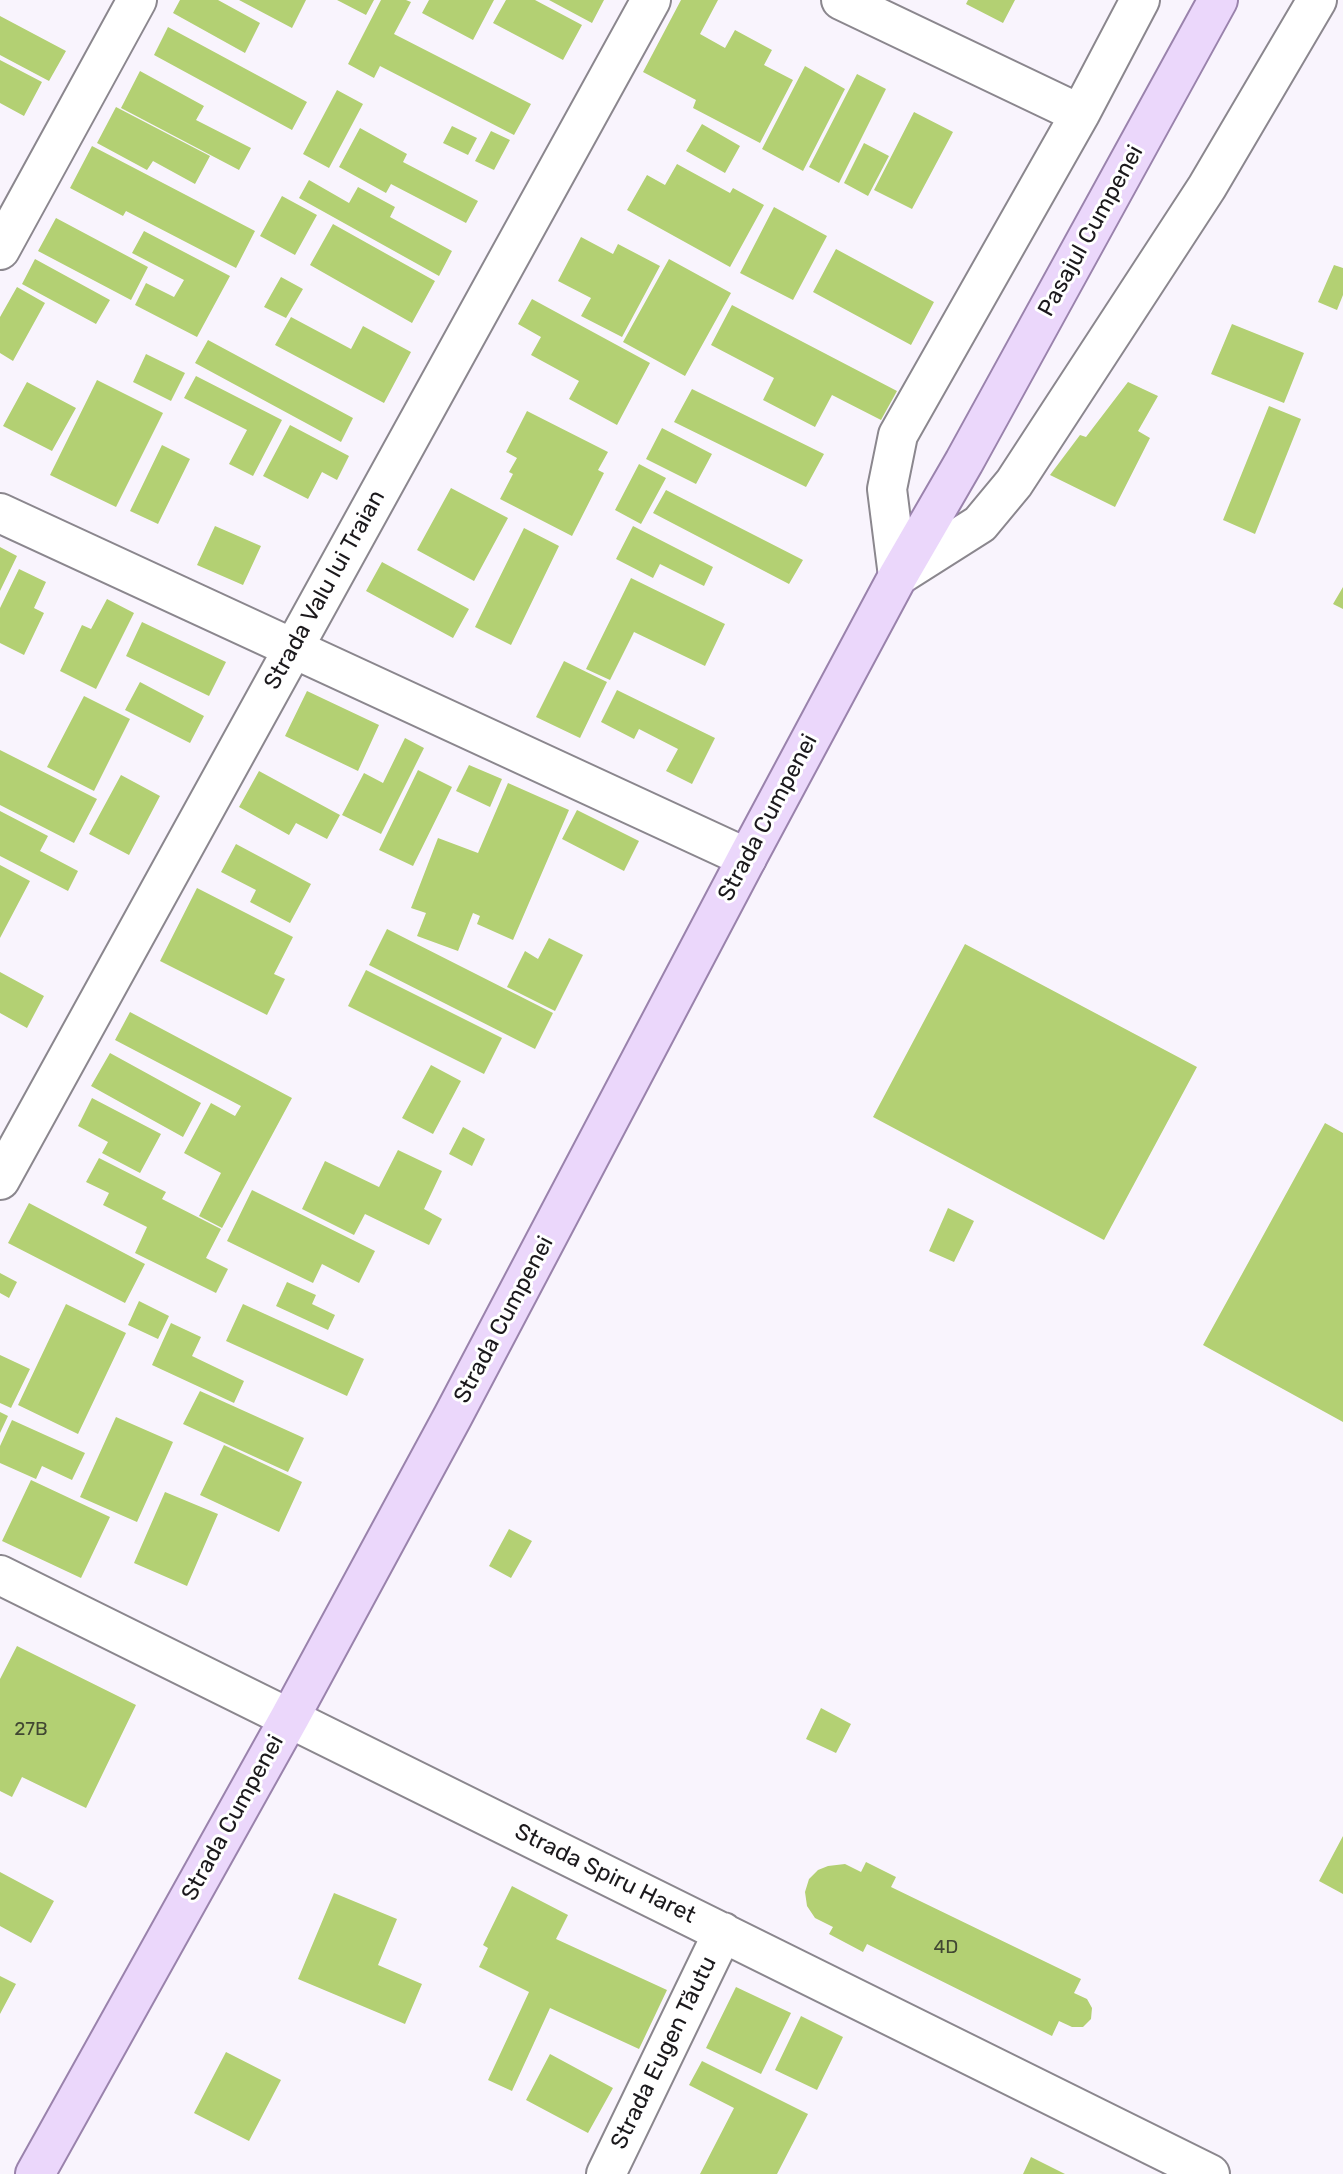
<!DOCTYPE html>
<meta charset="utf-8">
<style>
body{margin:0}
canvas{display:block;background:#f9f4fd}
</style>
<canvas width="1343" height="2174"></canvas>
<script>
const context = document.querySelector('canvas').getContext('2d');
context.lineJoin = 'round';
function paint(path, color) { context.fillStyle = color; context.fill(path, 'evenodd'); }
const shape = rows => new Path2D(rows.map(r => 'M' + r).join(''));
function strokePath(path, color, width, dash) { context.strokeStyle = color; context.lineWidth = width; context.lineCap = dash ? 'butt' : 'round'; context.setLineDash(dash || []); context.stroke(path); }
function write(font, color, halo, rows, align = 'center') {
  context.font = font + ' Rubik,sans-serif'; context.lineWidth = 6; context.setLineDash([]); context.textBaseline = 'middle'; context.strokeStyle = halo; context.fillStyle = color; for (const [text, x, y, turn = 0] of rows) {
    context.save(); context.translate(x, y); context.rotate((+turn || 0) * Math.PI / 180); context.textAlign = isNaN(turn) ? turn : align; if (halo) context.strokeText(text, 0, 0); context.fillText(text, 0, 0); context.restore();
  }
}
const building = shape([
 [180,0,218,0,260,23,245,53,173,13],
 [239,0,306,0,292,28],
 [337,0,374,0,366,15],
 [381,0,406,0,411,2,394,34,531,104,514,135,380,66,374,78,348,64],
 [429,0,494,0,473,40,422,13],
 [506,0,535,0,582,25,563,60,493,23],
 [549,0,604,0,592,23],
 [681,0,718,0,700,34,725,48,735,30,772,50,764,65,793,80,760,143,693,108,696,100,643,72],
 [968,0,1015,0,1003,23,966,4],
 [0,16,66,51,49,81,0,55],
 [168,27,307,102,292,130,154,55],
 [0,60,42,82,24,116,0,103],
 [805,66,845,89,803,171,762,149],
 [140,71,204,106,196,120,251,148,239,170,121,108],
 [857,74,886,89,839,183,809,167],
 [337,90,363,104,329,168,303,154],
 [116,107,210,156,195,184,153,161,147,170,97,143],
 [914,112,953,132,912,209,874,190],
 [702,124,740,146,725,173,686,151],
 [452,126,477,138,468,155,443,143],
 [360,128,407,154,403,162,478,201,466,223,391,184,386,193,339,167],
 [491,131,510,140,494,170,475,161],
 [864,143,889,156,868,196,844,183],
 [92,146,255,231,236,268,126,211,123,216,70,188],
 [677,164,730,193,733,188,764,205,730,267,627,210,647,175,665,185],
 [309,180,349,203,358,187,395,207,390,217,452,251,439,276,299,198],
 [282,196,317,215,295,255,260,236],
 [774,207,827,236,793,300,740,273],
 [56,218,148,267,131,300,38,251],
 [333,224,435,281,412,323,310,265],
 [144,231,230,276,197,337,135,305,146,283,174,297,184,280,132,253],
 [581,237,613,254,618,244,660,266,622,337,581,316,591,298,558,281],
 [836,249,934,302,911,345,813,292],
 [35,259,110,300,96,324,22,284],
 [669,259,731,293,685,376,623,342],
 [1334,265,1343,268,1343,295,1337,310,1318,302],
 [281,277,303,289,286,318,264,307],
 [17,287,45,303,13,361,0,353,0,317],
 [532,299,650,363,617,425,569,399,579,381,531,355,541,337,518,324],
 [732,305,897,391,881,420,832,395,815,427,763,400,774,378,711,345],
 [291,317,351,349,363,326,411,352,384,403,275,345],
 [1232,324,1304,353,1284,403,1211,374],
 [208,340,353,418,341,442,195,363],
 [146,354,185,373,171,401,133,382],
 [196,376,282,420,253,476,229,464,247,430,184,398],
 [97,380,163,413,116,507,50,475],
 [27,382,76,408,52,451,3,426],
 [1128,382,1158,396,1138,431,1150,438,1115,507,1050,475,1080,435,1086,437],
 [692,389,824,454,806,487,674,422],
 [1269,406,1301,419,1255,534,1223,520],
 [527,411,608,452,598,470,604,473,572,536,500,499,513,474,509,472,517,458,506,452],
 [290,425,349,456,337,480,322,472,308,499,263,476],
 [662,428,712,454,696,484,646,459],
 [162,445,190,459,158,524,130,511],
 [639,464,666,478,641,524,615,510],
 [451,488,508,518,474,581,417,550],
 [666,490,803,560,789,584,653,513],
 [215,526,261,546,243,585,197,565],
 [633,526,713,567,704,586,660,564,653,578,616,559],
 [524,528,559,546,511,645,475,627],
 [0,547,17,556,0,591],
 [382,562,469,609,453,638,366,591],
 [19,569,46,582,34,608,44,613,24,655,0,643,0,608],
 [631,578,725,624,705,666,634,632,610,680,586,669],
 [1343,587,1343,609,1333,604],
 [107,599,134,613,96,689,60,671,82,625,91,629],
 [142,622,226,662,209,696,126,656],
 [564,661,607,682,580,738,536,717],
 [140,682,204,716,190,743,125,710],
 [617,690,715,738,692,784,666,771,678,749,639,729,634,739,601,722],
 [307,691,379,725,358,771,285,736],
 [84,696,130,719,94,791,47,767],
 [405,738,424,748,381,834,342,815,364,773,383,783],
 [0,750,97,799,74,843,0,805],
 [469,765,502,779,490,807,456,791],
 [418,770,452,787,413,866,379,850],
 [259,771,340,815,327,839,296,823,289,835,239,807],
 [121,775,160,796,129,855,89,834],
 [508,783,569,810,513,940,477,924,480,916,473,913,458,951,417,936,426,913,411,908,438,838,478,853],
 [577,810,639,841,624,871,562,839],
 [0,811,48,836,40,851,78,871,68,891,0,856],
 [236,844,311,884,290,923,250,902,256,890,221,872],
 [0,865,30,881,0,938],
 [197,888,293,937,274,974,285,979,267,1015,160,961],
 [387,929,553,1013,535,1049,369,965],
 [549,938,583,955,555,1011,507,987,525,951,538,959],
 [965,944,1197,1067,1104,1240,873,1117],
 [366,970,502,1038,484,1074,348,1006],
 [0,972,44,996,27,1028,0,1013],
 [130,1012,292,1098,222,1228,199,1216,221,1173,184,1153,211,1103,235,1116,241,1106,115,1040],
 [110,1053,201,1103,183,1137,91,1086],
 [431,1065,461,1081,433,1134,402,1118],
 [92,1098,161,1134,140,1173,102,1153,108,1142,78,1126],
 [1325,1123,1343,1133,1343,1422,1203,1345],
 [463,1127,485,1139,472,1166,449,1154],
 [398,1150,442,1171,424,1209,442,1219,429,1245,365,1214,354,1235,302,1209,325,1161,379,1187],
 [99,1158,166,1192,162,1199,221,1229,206,1258,228,1269,216,1293,135,1253,147,1227,103,1205,109,1193,86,1182],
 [252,1190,375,1251,359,1283,322,1264,313,1283,227,1241],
 [29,1203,145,1264,125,1303,8,1243],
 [948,1208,974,1221,954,1262,929,1251],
 [0,1273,17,1282,9,1298,0,1293],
 [287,1282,316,1295,312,1304,335,1315,328,1330,276,1306],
 [139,1301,169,1316,158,1339,128,1325],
 [66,1304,126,1333,78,1434,18,1405],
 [243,1304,364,1359,347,1396,226,1341],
 [171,1323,201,1337,192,1356,244,1381,234,1403,152,1365],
 [0,1355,30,1369,11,1408,0,1403],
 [200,1391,304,1438,288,1472,183,1424],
 [0,1412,8,1416,0,1433],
 [116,1417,173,1442,137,1522,80,1497],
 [12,1420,85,1453,72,1480,42,1466,36,1479,0,1463,0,1446],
 [224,1445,302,1482,279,1532,200,1495],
 [31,1480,110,1517,81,1578,2,1541],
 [165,1492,218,1514,187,1586,134,1563],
 [509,1529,532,1541,511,1578,489,1566],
 [17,1646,136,1705,86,1808,22,1777,12,1797,0,1791,0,1679],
 [821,1708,851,1724,836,1753,806,1739],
 [1343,1836,1343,1894,1319,1881],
 [866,1862,896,1877,891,1887,1081,1979,1074,1993,1087,1999,1092,2008,1091,2019,1083,2027,1072,2027,1059,2021,1052,2036,867,1944,863,1952,829,1934,833,1927,815,1918,807,1906,805,1892,809,1879,818,1870,828,1866,845,1864,861,1872],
 [0,1872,54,1901,31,1943,0,1926],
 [512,1886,568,1915,556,1939,667,1990,639,2049,550,2008,512,2091,488,2080,529,1992,479,1967,488,1948,483,1945],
 [334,1893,397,1919,378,1965,422,1984,405,2024,298,1979],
 [0,1976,16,1984,0,2014],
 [736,1987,791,2013,761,2074,706,2048],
 [801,2016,843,2037,817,2090,775,2070],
 [226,2052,281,2080,249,2141,194,2113],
 [550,2054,613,2088,588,2133,526,2100],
 [702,2061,808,2114,777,2174,700,2174,734,2108,689,2085],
 [1031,2157,1065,2174,1023,2174]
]);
const minor = shape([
 [841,0,1080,114],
 [1140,0,1080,114,898,435,887,489,898,576,980,524,1014,483,1207,187,1317,0],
 [0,250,137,0],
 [0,513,747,858],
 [0,1180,651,0],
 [0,1575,1210,2174],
 [606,2174,723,1932]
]);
const major = shape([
 [35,2174,290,1717,453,1416,747,858,898,576,964,462,1218,0]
]);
const numberNames = [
 ["27B",31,1730],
 ["4D",946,1948]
];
const streetNames = [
 ["Pasajul Cumpenei",1091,231,-61],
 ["Strada Valu lui Traian",325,590,-61],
 ["Strada Cumpenei",768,818,-62],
 ["Strada Cumpenei",504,1320,-62],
 ["Strada Cumpenei",233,1818,-61],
 ["Strada Spiru Haret",605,1874,26],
 ["Strada Eugen Tăutu",664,2053,-64]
];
paint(building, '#b3d073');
strokePath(minor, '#8b878e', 42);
strokePath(major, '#9a83ac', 42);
strokePath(minor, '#fff', 38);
strokePath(major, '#ebd7fb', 38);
write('19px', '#414732', null, numberNames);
write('23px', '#1b191c', '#fff', streetNames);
</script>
